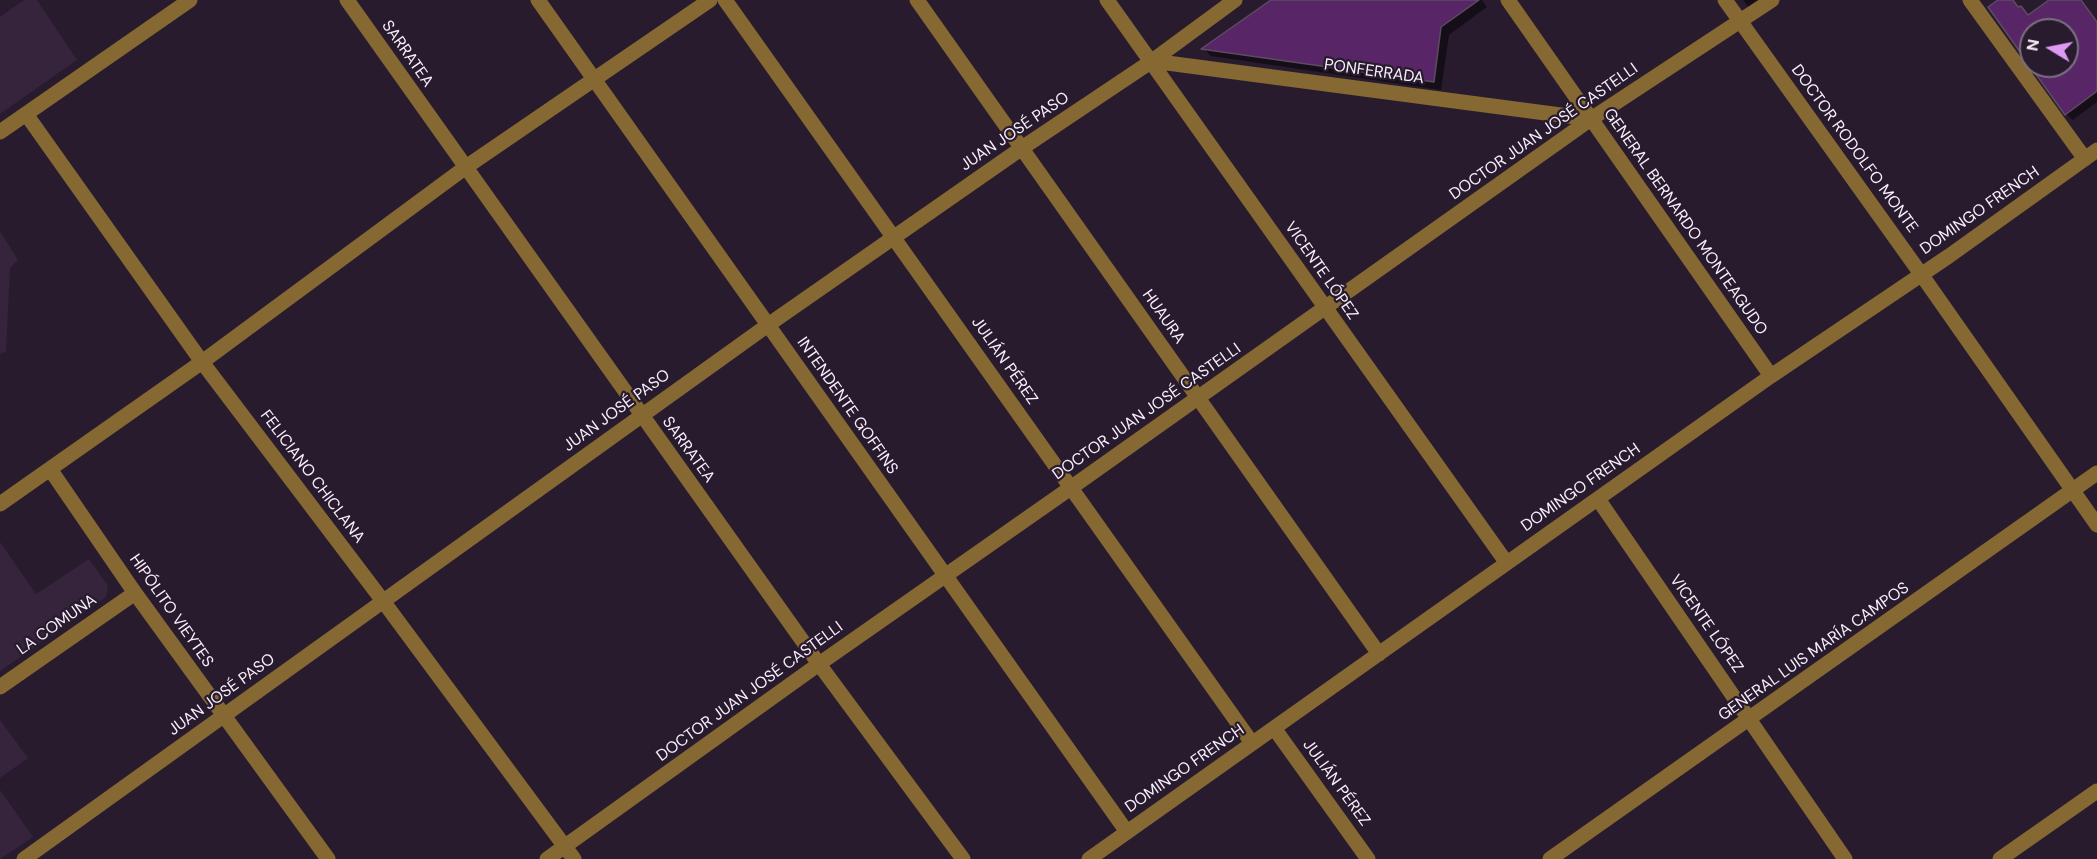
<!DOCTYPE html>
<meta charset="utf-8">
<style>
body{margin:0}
#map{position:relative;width:2097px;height:859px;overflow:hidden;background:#291b2e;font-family:"DM Sans",sans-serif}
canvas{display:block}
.north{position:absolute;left:2019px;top:18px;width:60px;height:60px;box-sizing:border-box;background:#291b2e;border:2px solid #7c7081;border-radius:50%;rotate:280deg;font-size:16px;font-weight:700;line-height:24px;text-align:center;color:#f9f0fd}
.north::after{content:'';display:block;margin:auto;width:21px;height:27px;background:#dd99f3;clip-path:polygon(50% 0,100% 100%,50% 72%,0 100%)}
</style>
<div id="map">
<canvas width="2097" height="859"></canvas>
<div class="north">N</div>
</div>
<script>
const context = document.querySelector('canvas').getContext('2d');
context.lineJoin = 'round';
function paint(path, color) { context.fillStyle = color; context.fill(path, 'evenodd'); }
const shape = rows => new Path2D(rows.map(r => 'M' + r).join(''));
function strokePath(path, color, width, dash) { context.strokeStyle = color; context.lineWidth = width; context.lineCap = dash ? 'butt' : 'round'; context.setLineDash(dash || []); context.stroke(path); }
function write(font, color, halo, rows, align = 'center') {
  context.font = font + ' "DM Sans",sans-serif'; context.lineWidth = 4.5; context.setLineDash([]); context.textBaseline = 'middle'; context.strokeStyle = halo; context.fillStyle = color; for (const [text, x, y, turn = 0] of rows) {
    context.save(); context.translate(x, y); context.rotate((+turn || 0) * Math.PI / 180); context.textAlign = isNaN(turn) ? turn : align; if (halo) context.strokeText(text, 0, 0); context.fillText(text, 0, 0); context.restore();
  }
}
const built = shape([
 [24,0,37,0,77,60,0,114,0,17],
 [0,231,18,260,10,268,6,352,1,353,0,356],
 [0,542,36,594,89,559,108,586,106,597,0,671],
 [0,720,28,758,0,778],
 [0,790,33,837,0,859]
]);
const shadow = shape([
 [1273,0,1482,0,1487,7,1449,35,1441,90,1211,56,1204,49],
 [1743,0,1772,0,1753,13],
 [2001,0,2013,0,2020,9,2021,7,2029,16,2051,0,2082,0,2097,22,2097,102,2073,120,2066,114,2032,66,2067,66,2067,30,2031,30,2031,64]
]);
const building = shape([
 [1271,0,1479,0,1441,27,1434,82,1201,49,1271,0],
 [1998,0,2013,0,2018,7,2021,6,2028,15,2049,0,2081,0,2097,22,2097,91,2065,115,1988,7,1998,0],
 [2031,30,2067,30,2067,66,2031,66,2031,30]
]);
const minor = shape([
 [347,0,819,664,963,859],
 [538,0,1127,832],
 [725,0,1252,743],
 [917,0,1379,654],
 [1107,0,1506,562],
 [1508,0,1771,376],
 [1725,0,1921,274,2097,525],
 [1970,0,2085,159],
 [1152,61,1591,119],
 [26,114,202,362,383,601,574,859],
 [0,132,190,0],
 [50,469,135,593,328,859],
 [1598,499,1845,859],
 [0,504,202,362,466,167,710,0],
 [0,687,135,593],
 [1274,728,1368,859],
 [24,859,768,325,1022,148,1152,61,1235,0],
 [547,859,819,664,1072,487,1591,119,1772,0],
 [1089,859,1771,376,1949,256,2097,150],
 [1550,859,2097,473],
 [2000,859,2097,791]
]);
const streetNames = [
 ["SARRATEA",407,54,55],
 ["PONFERRADA",1374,72,8],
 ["JUAN JOSÉ PASO",1015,132,-34],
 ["DOCTOR JUAN JOSÉ CASTELLI",1544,132,-35],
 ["DOCTOR RODOLFO MONTE",1854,149,54],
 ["DOMINGO FRENCH",1980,211,-35],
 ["GENERAL BERNARDO MONTEAGUDO",1685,222,55],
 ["VICENTE LÓPEZ",1321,271,55],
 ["HUAURA",1163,317,55],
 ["JULIÁN PÉREZ",1004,361,55],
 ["INTENDENTE GOFFINS",847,406,55],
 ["JUAN JOSÉ PASO",617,411,-36],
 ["DOCTOR JUAN JOSÉ CASTELLI",1147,412,-35],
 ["SARRATEA",688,450,54],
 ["FELICIANO CHICLANA",312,477,53],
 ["DOMINGO FRENCH",1581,488,-35],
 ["HIPÓLITO VIEYTES",171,611,55],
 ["VICENTE LÓPEZ",1706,624,55],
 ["LA COMUNA",57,625,-35],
 ["GENERAL LUIS MARÍA CAMPOS",1814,652,-35],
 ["DOCTOR JUAN JOSÉ CASTELLI",750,692,-36],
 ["JUAN JOSÉ PASO",222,695,-36],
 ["DOMINGO FRENCH",1185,769,-35],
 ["JULIÁN PÉREZ",1336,783,54]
];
paint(built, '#35243c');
paint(shadow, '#0007');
paint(building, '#582667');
strokePath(building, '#5c4c61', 1.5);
strokePath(minor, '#856832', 15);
write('16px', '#f9f0fd', '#291b2e', streetNames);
</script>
